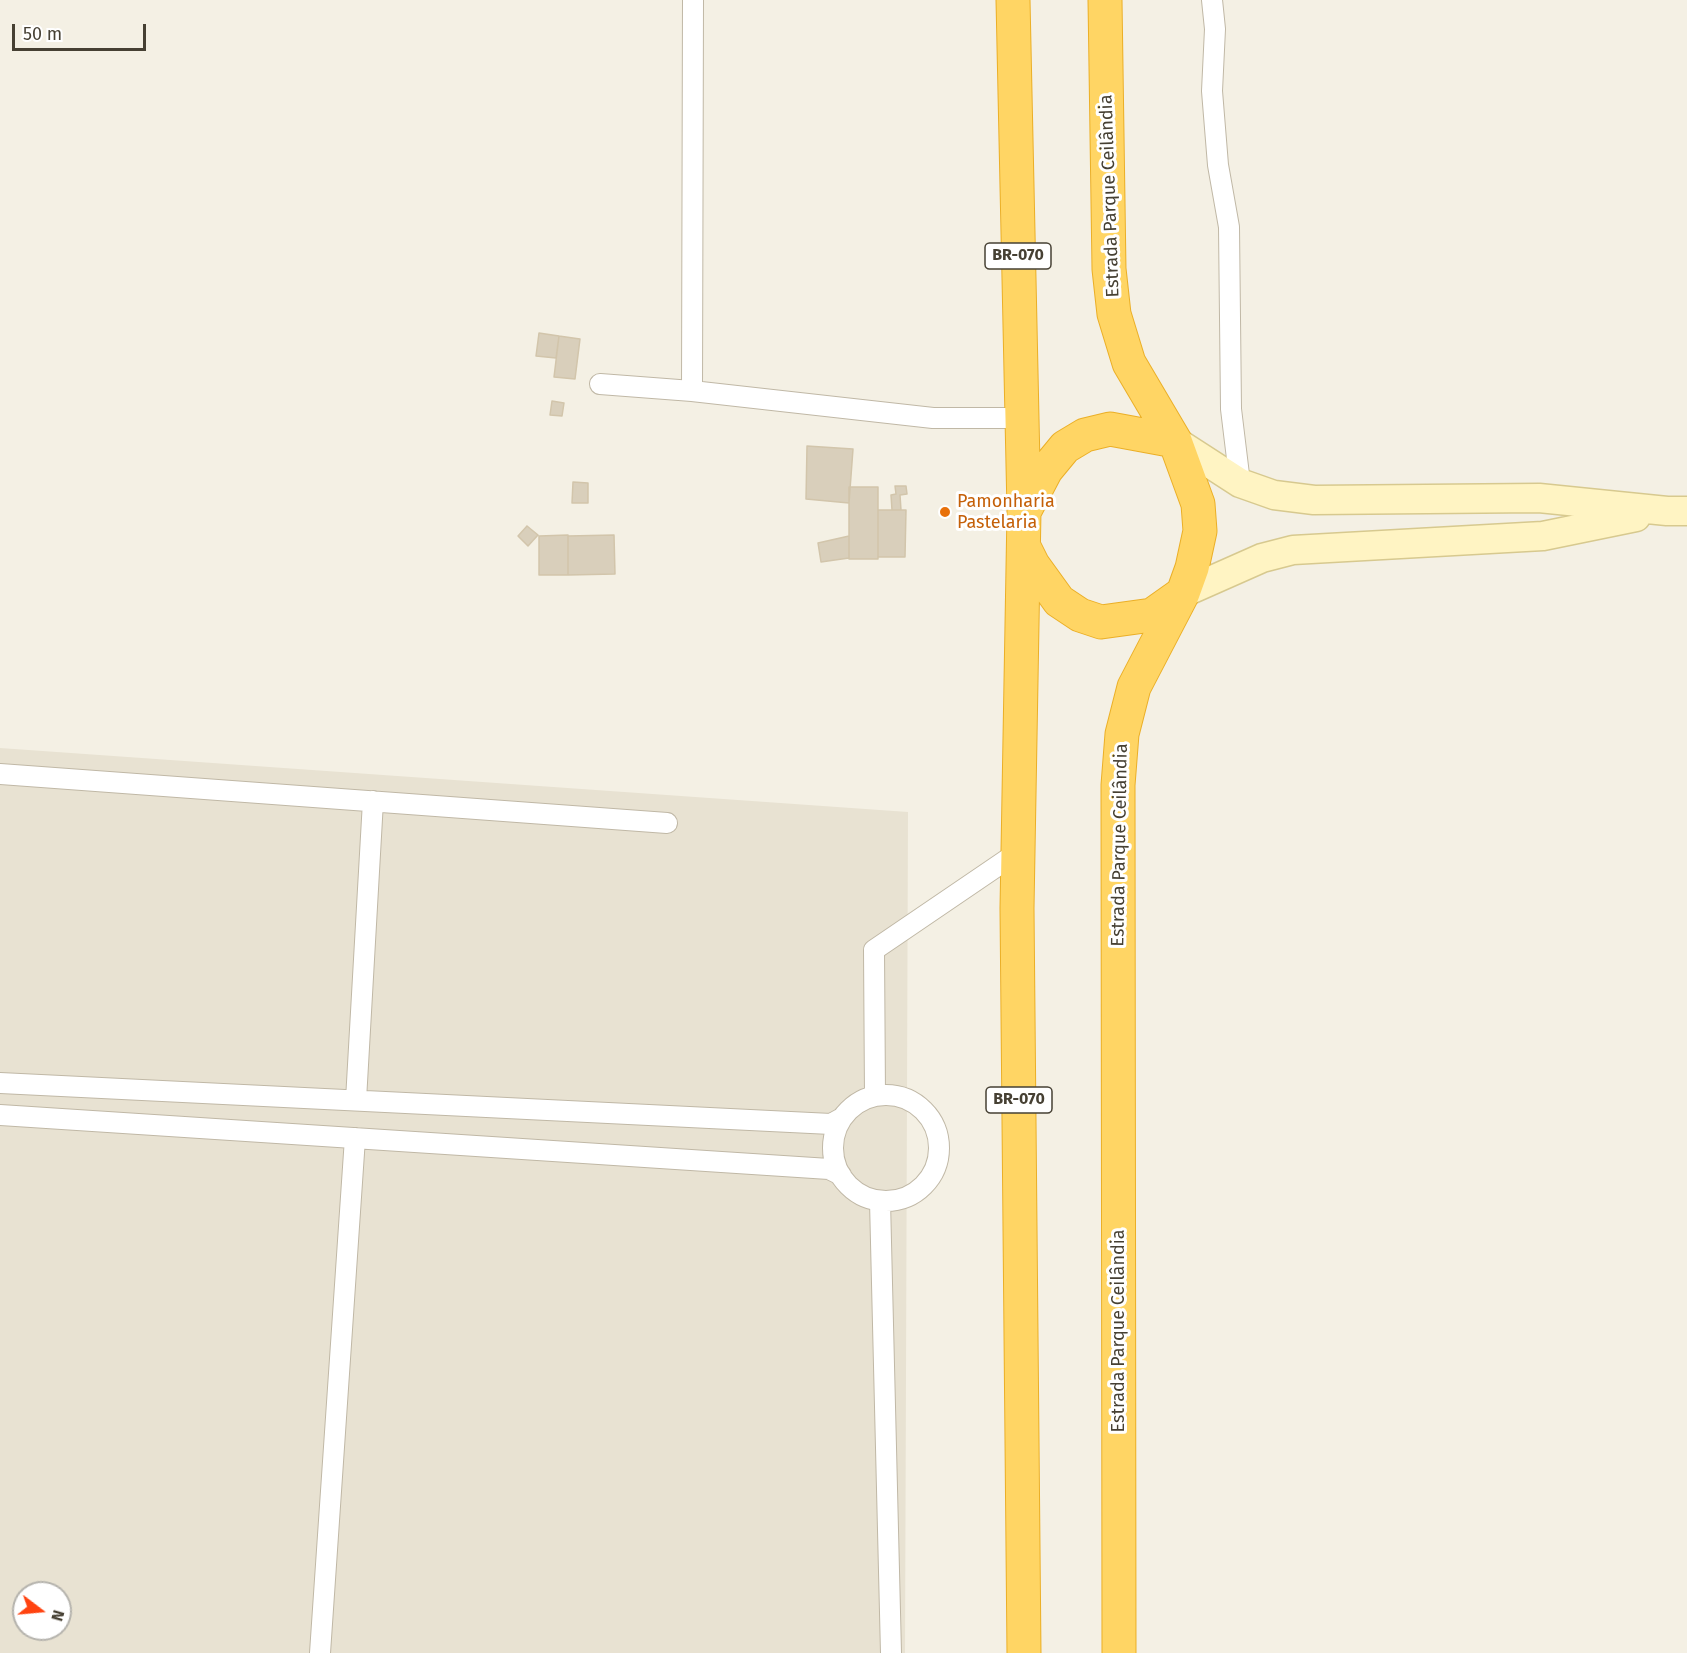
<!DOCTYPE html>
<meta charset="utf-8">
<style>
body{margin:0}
#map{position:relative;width:1687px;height:1653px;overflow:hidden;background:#f4f0e4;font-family:"Fira Sans",sans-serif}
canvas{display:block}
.north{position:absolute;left:12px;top:1581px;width:60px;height:60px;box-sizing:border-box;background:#fff;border:2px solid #b5b3ad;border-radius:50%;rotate:106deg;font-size:16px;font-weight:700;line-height:24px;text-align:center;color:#464033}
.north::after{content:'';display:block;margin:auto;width:21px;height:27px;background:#ff4310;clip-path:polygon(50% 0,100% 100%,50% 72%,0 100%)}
.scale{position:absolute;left:12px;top:24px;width:134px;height:27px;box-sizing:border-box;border:3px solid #464033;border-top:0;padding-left:8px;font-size:18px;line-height:21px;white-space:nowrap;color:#464033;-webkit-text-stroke:4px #fff;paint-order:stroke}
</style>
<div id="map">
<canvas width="1687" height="1653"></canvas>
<div class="north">N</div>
<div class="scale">50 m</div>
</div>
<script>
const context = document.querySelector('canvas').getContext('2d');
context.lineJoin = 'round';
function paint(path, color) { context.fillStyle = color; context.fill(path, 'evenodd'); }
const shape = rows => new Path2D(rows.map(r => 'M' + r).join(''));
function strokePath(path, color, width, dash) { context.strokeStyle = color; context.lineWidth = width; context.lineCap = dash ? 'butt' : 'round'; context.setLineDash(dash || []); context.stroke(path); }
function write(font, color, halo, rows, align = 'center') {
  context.font = font + ' "Fira Sans",sans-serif'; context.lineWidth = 6; context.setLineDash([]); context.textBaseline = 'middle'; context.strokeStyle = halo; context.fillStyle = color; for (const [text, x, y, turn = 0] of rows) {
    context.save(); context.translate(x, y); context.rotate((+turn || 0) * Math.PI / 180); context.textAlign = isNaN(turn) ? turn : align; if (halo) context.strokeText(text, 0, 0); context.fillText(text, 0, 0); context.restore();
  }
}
const residential = shape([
 [0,748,908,812,905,1653,0,1653],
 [24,1593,60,1593,60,1629,24,1629]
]);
const building = shape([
 [539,333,559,336,556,358,536,356,539,333],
 [559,336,580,339,575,379,554,377,559,336],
 [552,401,564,403,562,416,550,415,552,401],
 [807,446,853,449,849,503,806,499,807,446],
 [573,482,588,483,588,503,572,503,573,482],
 [895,486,906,486,907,494,900,495,901,510,892,510,891,495,896,494,895,486],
 [849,487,878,487,878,559,849,559,849,487],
 [878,510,906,510,905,557,878,557,878,510],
 [527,526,538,535,528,546,518,536,527,526],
 [568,535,568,575,539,575,539,536,568,535],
 [614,535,615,574,568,575,568,536,614,535],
 [849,536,849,558,821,562,818,543,849,536]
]);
const minor = shape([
 [1212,0,1215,29,1212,91,1218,165,1229,227,1231,409,1240,483],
 [600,384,692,391,933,418,1022,418],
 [692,391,693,0],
 [0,774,667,823],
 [0,1083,831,1124,840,1119],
 '833 1148a53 53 0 1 1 106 0a53 53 0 1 1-106 0Z',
 [875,1096,874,950,1018,852],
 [356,1100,373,801],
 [0,1115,829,1169,841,1175],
 [880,1201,891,1653],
 [320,1653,355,1138]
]);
const secondary = shape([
 [1175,441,1240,483,1274,495,1314,500,1539,498,1667,511,1687,511],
 [1183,593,1262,558,1293,550,1543,536,1636,517]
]);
const motorway = shape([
 [1013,0,1024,511,1017,908,1024,1653],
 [1105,0,1109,269,1114,314,1129,363,1175,441,1198,504,1200,531,1192,568,1183,593,1134,687,1122,734,1118,785,1119,1653],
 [1025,510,1046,470,1065,447,1085,435,1110,429,1175,441],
 [1024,547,1033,565,1059,601,1080,615,1101,622,1152,615,1183,593]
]);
const markers = [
 [945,512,6,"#e8710a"]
];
const shields = [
 [1018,256,66],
 [1019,1100,66]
];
const shieldNames = [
 ["BR-070",1018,256],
 ["BR-070",1019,1100]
];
const streetNames = [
 ["Estrada Parque Ceilândia",1110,196,-92],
 ["Estrada Parque Ceilândia",1120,845,-89],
 ["Estrada Parque Ceilândia",1119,1331,-90]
];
const foodNames = [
 ["Pamonharia",957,502],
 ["Pastelaria",957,523]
];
paint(residential, '#e8e2d2');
paint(building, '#d9cfbb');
strokePath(building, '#d2c5ab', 1.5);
strokePath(minor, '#c0b8a6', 22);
strokePath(secondary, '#d7c98f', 31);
strokePath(motorway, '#ebaf27', 35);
strokePath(minor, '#fff', 20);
strokePath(secondary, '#fff4c3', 28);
strokePath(motorway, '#ffd564', 33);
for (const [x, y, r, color] of markers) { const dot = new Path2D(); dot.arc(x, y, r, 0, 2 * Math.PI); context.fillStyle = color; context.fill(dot); strokePath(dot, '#fff', 2); }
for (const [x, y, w] of shields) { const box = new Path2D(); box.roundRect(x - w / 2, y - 13, w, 26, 4.5); context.fillStyle = '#fff'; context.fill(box); strokePath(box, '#464033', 1.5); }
write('bold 16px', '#464033', null, shieldNames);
write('18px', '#464033', '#fff', streetNames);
write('18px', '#c56008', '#fff', foodNames, 'left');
</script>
